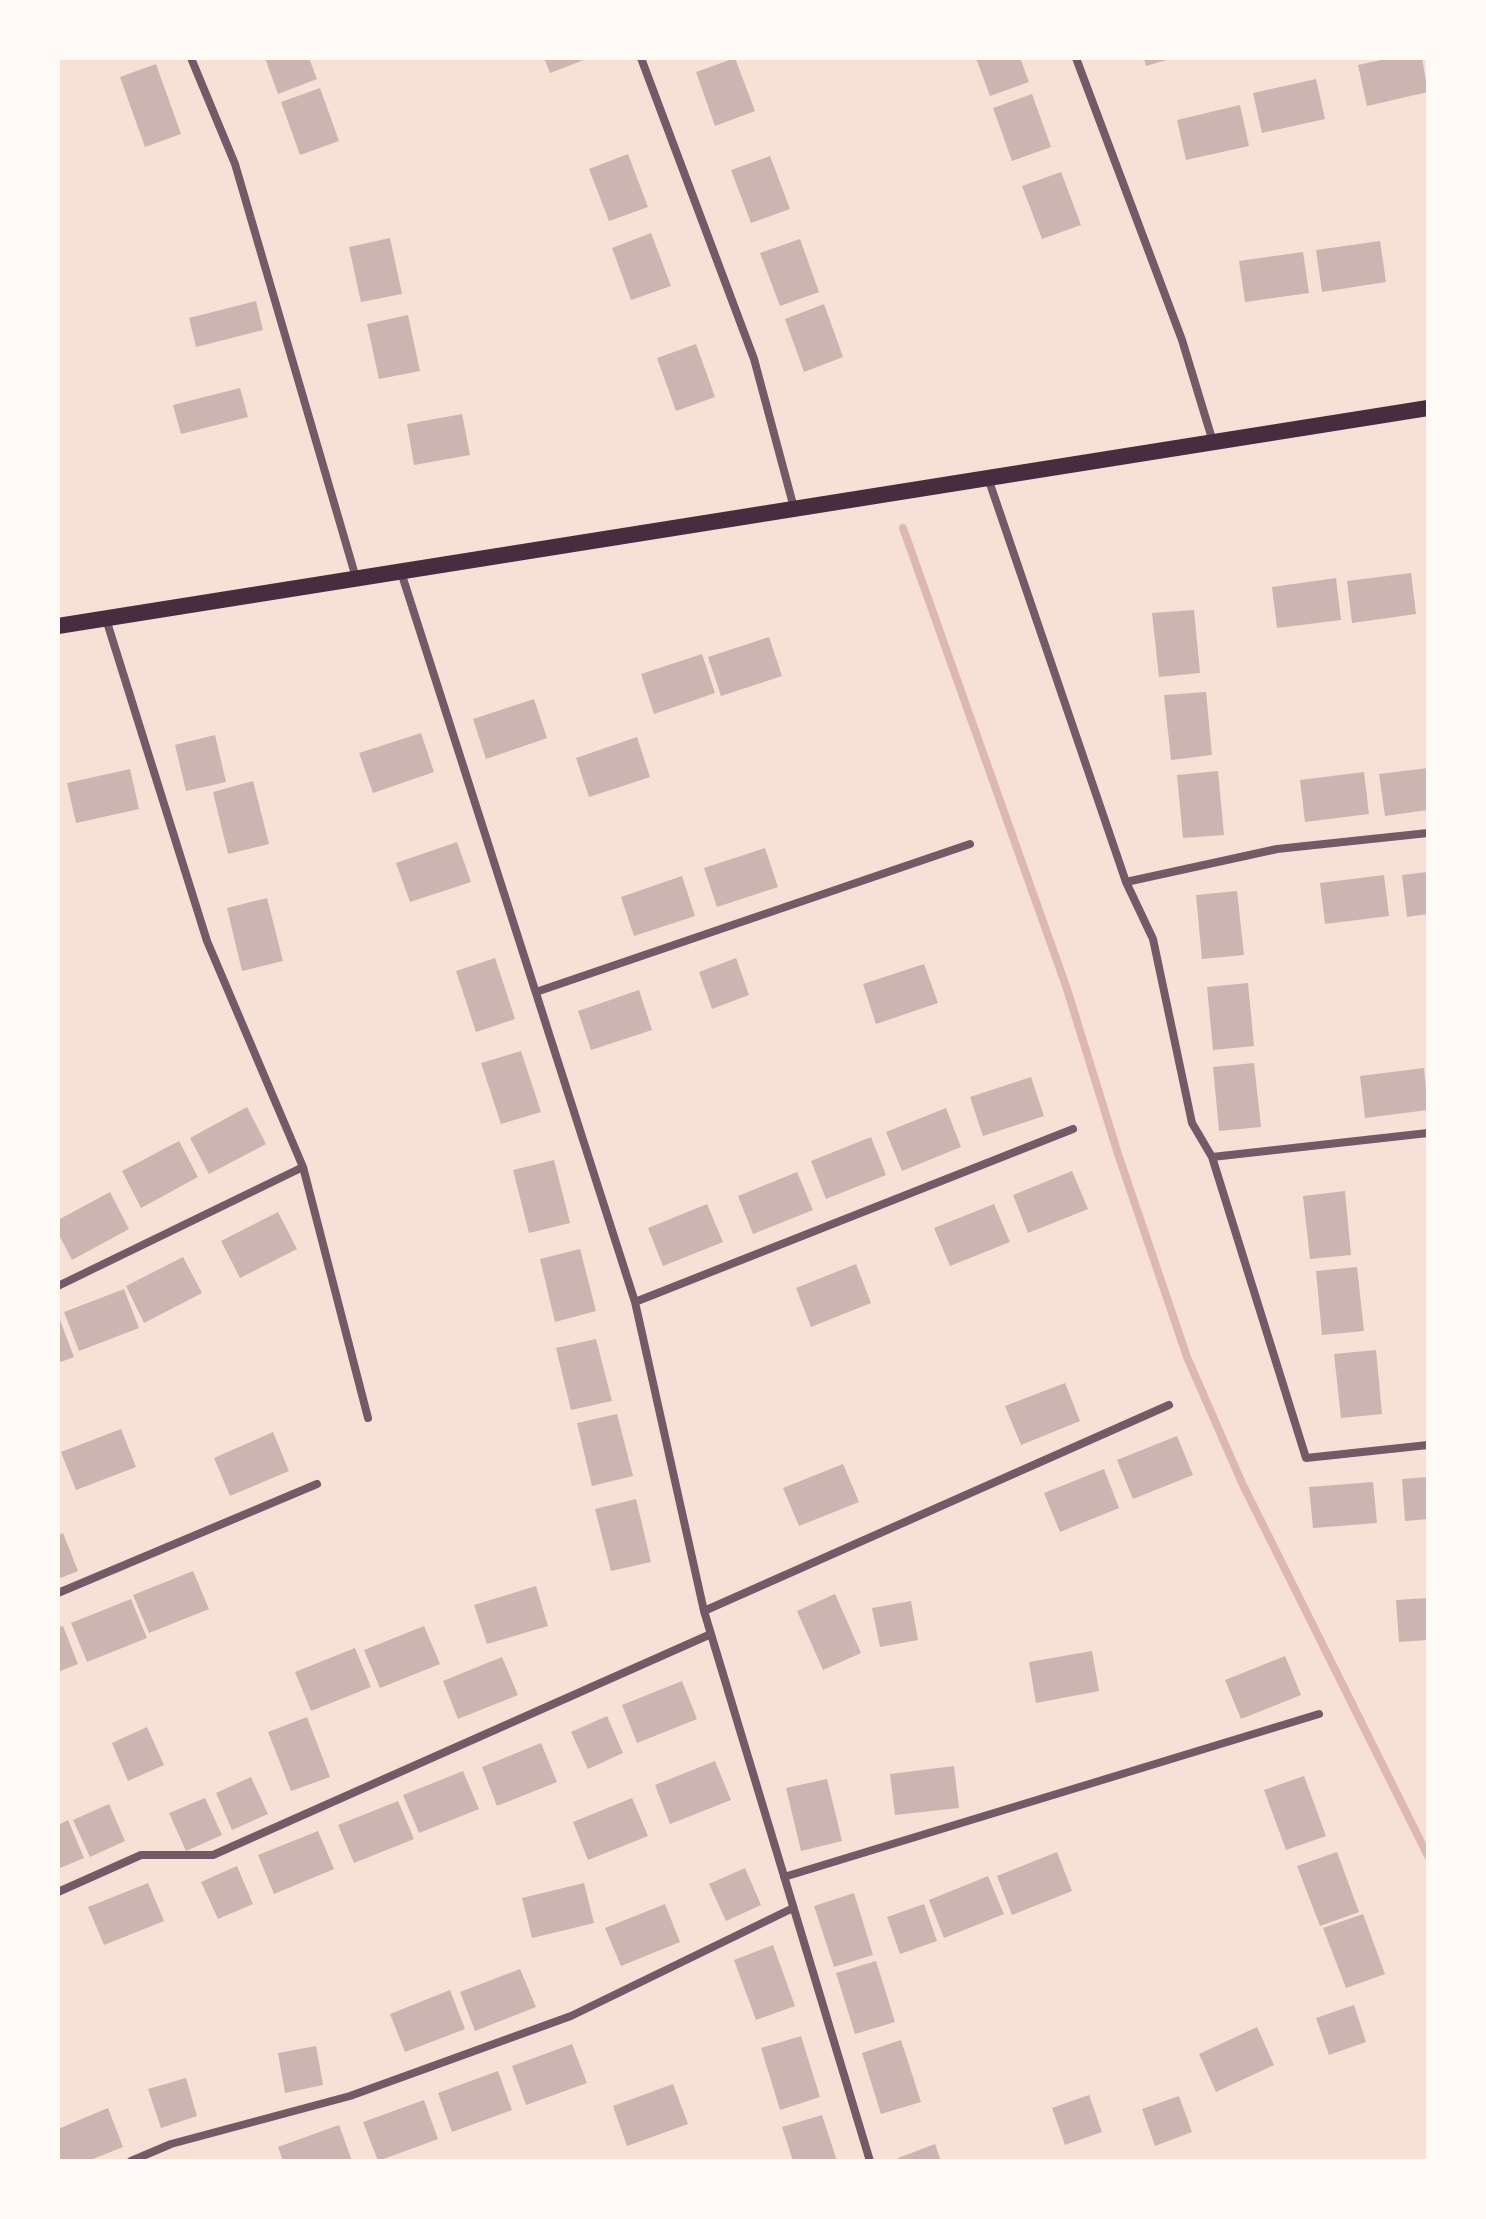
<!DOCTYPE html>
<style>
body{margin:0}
#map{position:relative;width:1486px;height:2219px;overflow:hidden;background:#f7e1d7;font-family:"Archivo Narrow",sans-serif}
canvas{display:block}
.frame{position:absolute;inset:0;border:60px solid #fffaf5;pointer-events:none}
</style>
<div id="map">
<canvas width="1486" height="2219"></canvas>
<div class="frame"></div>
</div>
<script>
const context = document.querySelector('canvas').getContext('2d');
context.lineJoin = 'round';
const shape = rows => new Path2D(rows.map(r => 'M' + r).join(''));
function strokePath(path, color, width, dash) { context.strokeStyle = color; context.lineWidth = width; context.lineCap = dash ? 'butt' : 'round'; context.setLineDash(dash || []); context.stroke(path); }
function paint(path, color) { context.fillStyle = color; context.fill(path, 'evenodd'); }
const stream = shape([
 [903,528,1067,989,1118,1154,1187,1357,1242,1483,1428,1856]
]);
const building = shape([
 [265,58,309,58,317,79,278,94],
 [544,58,589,58,550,73],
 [735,58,755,111,715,126,696,72],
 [976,58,1020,58,1029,82,990,96],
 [1144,58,1170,58,1170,59,1146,66],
 [1390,58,1422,58,1428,92,1367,106,1358,65],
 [156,64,181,134,145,147,120,77],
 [1316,79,1325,119,1262,133,1253,93],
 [320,88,339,141,300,155,281,102],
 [1032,94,1051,147,1012,161,993,108],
 [1240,105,1249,146,1186,160,1177,120],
 [628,154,648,207,609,221,589,169],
 [770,156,790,209,751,223,731,170],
 [1061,172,1081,225,1042,239,1022,186],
 [651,233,671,286,631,300,612,248],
 [390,238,402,294,361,302,349,247],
 [800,239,819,292,780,306,760,253],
 [1380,241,1386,282,1322,292,1316,250],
 [1303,252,1309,293,1245,302,1239,261],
 [256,301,263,330,196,347,189,318],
 [824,304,843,357,804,372,785,319],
 [408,315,420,371,379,379,367,324],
 [696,344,715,397,676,411,657,358],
 [240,388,248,417,181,434,173,405],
 [462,414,470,455,414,465,407,424],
 [1411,573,1416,614,1352,623,1347,581],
 [1336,578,1341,620,1277,628,1272,587],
 [1194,610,1200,673,1159,677,1152,613],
 [769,637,782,676,721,696,708,657],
 [702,654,715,693,654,714,641,674],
 [1206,692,1212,755,1171,760,1164,695],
 [534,699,547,738,486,759,473,719],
 [421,733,434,772,373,793,359,753],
 [215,735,226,782,186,791,175,745],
 [637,737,650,777,589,797,576,758],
 [1428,768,1428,810,1385,816,1379,774],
 [130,769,139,809,76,823,67,783],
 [1218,771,1224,835,1183,838,1177,775],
 [1364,772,1369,814,1305,822,1300,780],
 [253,781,269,844,228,854,213,792],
 [457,842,471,882,410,902,396,863],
 [765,848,778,887,717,907,704,868],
 [1428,872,1428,914,1407,917,1402,875],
 [1384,875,1389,916,1325,924,1320,883],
 [682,876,695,916,634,936,621,897],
 [1237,891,1244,955,1202,959,1196,895],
 [267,898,283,961,242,971,227,908],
 [495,958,515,1019,476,1032,456,971],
 [736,958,749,995,712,1009,699,972],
 [924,964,938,1003,876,1024,863,984],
 [1248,983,1254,1046,1213,1050,1207,987],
 [639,990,652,1030,591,1050,578,1011],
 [521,1051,541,1112,501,1124,481,1063],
 [1254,1063,1261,1127,1219,1131,1213,1067],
 [1424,1068,1428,1110,1365,1118,1360,1076],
 [1031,1077,1044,1116,983,1136,970,1097],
 [247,1107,266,1144,209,1174,190,1138],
 [946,1108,961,1147,902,1171,886,1132],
 [871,1137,886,1175,826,1199,811,1161],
 [179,1141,198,1177,141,1208,122,1171],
 [554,1160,570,1223,529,1233,513,1170],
 [1072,1171,1088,1209,1028,1233,1013,1195],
 [797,1172,813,1210,753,1234,738,1196],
 [1345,1191,1351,1255,1310,1259,1303,1196],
 [110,1192,129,1229,72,1260,58,1233,58,1220],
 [707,1204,723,1242,663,1266,648,1228],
 [994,1204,1010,1242,950,1266,934,1228],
 [278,1212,297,1249,240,1278,221,1241],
 [580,1249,596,1311,555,1322,540,1259],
 [183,1257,202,1293,144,1323,126,1286],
 [856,1264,871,1303,811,1327,796,1288],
 [1357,1267,1364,1331,1322,1335,1316,1271],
 [124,1289,139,1328,79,1351,64,1312],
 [58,1315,74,1357,58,1363],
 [596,1339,612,1401,571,1410,556,1348],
 [1376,1350,1382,1414,1341,1418,1334,1354],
 [1065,1383,1080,1421,1021,1445,1005,1406],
 [617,1414,633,1476,592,1486,577,1423],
 [121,1429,136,1467,76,1490,61,1452],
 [273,1432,289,1471,230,1496,214,1458],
 [1177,1436,1193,1475,1133,1499,1117,1460],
 [843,1464,859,1502,799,1526,783,1488],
 [1104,1469,1119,1508,1060,1532,1044,1493],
 [1428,1477,1428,1519,1405,1521,1402,1479],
 [1373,1482,1377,1523,1313,1528,1309,1487],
 [636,1499,651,1562,611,1571,595,1509],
 [63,1533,78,1571,58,1579,58,1535],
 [193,1571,209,1609,149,1633,133,1595],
 [536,1586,548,1626,487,1644,474,1605],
 [835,1594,861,1653,823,1670,797,1611],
 [1428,1598,1428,1640,1399,1642,1396,1600],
 [131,1599,147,1638,87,1662,71,1623],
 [911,1601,918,1640,880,1647,872,1608],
 [63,1626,78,1664,58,1672,58,1627],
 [424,1626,440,1664,380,1688,364,1650],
 [355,1648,371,1687,311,1711,295,1672],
 [1092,1651,1099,1691,1036,1703,1029,1662],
 [1285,1656,1301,1695,1241,1719,1225,1680],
 [502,1657,518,1695,458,1719,443,1681],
 [682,1681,697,1719,637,1743,622,1705],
 [607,1716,623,1753,588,1769,571,1732],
 [307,1717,330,1777,291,1791,268,1732],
 [147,1727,164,1765,128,1781,112,1743],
 [541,1743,557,1782,497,1806,482,1767],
 [715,1761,731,1800,670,1824,655,1785],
 [954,1766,959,1808,895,1815,890,1774],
 [463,1771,479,1809,419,1833,403,1795],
 [1304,1776,1326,1836,1286,1850,1264,1790],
 [251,1777,268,1814,232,1830,216,1793],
 [827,1779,842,1841,801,1851,786,1788],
 [205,1798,222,1835,186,1851,169,1813],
 [632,1798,648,1836,588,1860,573,1822],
 [398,1801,414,1839,354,1863,338,1825],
 [109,1804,125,1841,90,1857,73,1820],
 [68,1820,84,1858,58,1869,58,1825],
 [318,1831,334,1869,274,1894,258,1855],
 [1057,1852,1072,1891,1012,1915,997,1876],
 [1337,1852,1359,1912,1320,1926,1297,1866],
 [237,1866,253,1904,218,1919,201,1882],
 [745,1868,761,1905,726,1921,709,1884],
 [988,1876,1004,1914,944,1938,929,1900],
 [148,1883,164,1921,104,1945,88,1907],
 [584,1883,594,1923,532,1938,522,1898],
 [854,1893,873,1955,834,1967,814,1906],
 [665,1904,680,1942,621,1966,605,1928],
 [924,1904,937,1941,900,1954,887,1917],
 [1363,1914,1385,1974,1346,1988,1323,1928],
 [773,1945,795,2006,756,2020,734,1960],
 [876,1961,895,2022,855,2034,836,1973],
 [520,1969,536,2007,475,2031,460,1992],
 [450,1990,465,2029,405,2052,390,2014],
 [1354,2005,1366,2042,1329,2055,1316,2018],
 [1257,2027,1274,2065,1216,2092,1199,2054],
 [801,2036,820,2097,780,2110,761,2048],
 [901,2040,921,2102,881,2114,862,2053],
 [572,2044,587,2083,526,2105,512,2066],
 [316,2046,323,2085,285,2093,278,2053],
 [498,2071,512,2110,452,2132,438,2093],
 [186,2078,197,2116,161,2128,148,2089],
 [673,2084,688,2124,627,2146,613,2106],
 [1089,2095,1102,2132,1065,2145,1052,2108],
 [1179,2096,1192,2132,1155,2146,1142,2109],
 [424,2100,438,2139,378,2161,363,2122],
 [108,2108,123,2147,88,2161,60,2161,58,2129],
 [822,2115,837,2161,793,2161,782,2127],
 [339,2125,352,2161,283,2161,278,2147],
 [935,2144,941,2161,899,2161,898,2158]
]);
const minor = shape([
 [191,58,235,164,356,578],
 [641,58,754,359,794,508],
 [1076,58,1182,340,1213,442],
 [988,478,1126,882,1153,939,1192,1123,1212,1157,1306,1458,1428,1445],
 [401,572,635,1302,704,1611,870,2161],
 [106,619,207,941,303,1167,368,1418],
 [1126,882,1277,849,1428,833],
 [536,992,970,844],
 [1212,1157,1428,1133],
 [58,1286,303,1167],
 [635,1302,1073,1129],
 [58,1593,317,1484],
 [704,1611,1169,1405],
 [784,1877,1319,1714],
 [58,1892,141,1855,213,1855,711,1634],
 [131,2161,171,2144,350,2096,571,2016,793,1908]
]);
const secondary = shape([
 [58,626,1428,408]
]);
strokePath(stream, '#dcb8b0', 8);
paint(building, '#ccb4b1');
strokePath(minor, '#755966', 8);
strokePath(secondary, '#4a2c40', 16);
</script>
